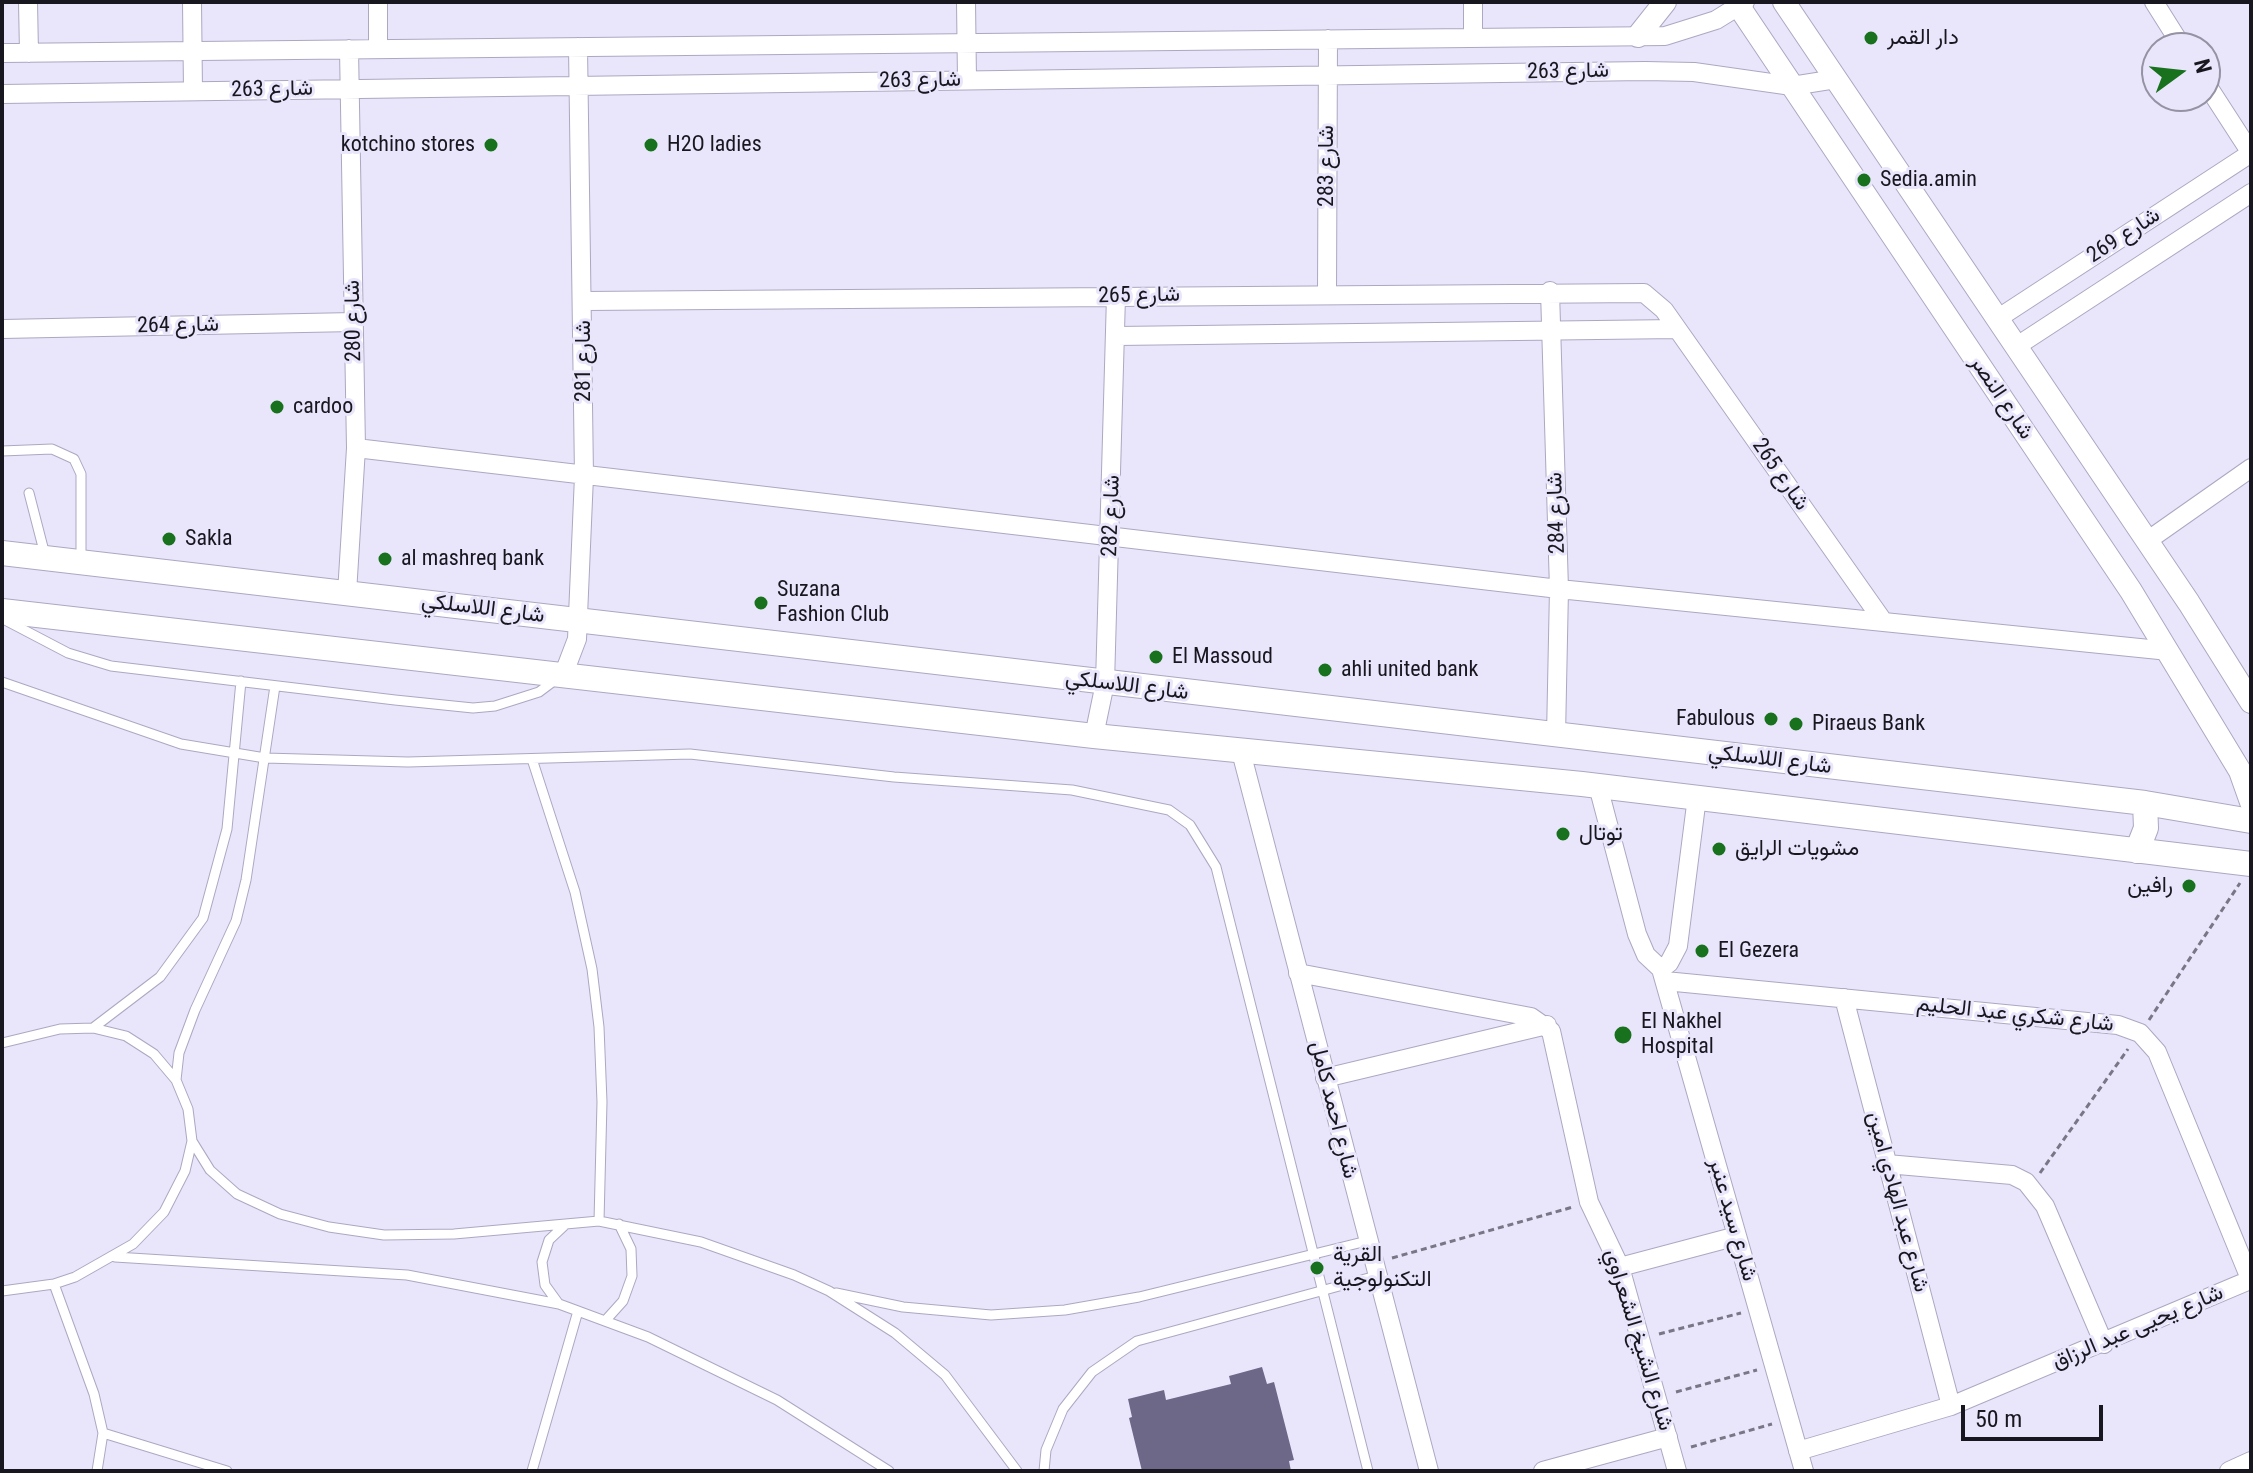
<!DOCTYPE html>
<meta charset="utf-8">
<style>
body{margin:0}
#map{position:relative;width:2253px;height:1473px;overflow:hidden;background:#e9e5fb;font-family:"Roboto Condensed",sans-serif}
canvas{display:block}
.frame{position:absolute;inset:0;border:4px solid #18161f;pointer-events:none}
.north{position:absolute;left:2141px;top:32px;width:80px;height:80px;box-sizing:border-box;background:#e9e5fb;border:2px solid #9592a3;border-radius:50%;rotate:75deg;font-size:22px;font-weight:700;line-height:32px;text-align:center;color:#18161f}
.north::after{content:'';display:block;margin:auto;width:28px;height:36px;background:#18711c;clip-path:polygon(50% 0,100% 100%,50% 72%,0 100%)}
.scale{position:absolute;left:1961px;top:1405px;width:142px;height:36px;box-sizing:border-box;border:4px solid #18161f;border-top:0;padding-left:10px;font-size:24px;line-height:28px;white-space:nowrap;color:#18161f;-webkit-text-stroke:6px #e9e5fb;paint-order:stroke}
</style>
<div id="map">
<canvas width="2253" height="1473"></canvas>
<div class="frame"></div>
<div class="north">N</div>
<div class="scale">50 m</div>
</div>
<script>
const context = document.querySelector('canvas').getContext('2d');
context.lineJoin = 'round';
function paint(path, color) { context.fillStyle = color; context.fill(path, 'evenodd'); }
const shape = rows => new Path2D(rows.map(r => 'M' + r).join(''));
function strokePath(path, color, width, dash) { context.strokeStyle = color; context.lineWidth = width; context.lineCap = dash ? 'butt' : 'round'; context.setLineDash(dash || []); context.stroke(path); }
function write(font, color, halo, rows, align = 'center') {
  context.font = font + ' "Roboto Condensed",Vazirmatn,sans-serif'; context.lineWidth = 6; context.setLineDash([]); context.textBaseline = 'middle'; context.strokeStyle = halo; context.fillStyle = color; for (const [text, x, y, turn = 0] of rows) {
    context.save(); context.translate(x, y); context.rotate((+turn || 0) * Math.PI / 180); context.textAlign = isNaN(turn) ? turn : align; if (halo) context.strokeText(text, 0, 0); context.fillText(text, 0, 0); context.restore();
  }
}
const building = shape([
 [1262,1367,1267,1384,1274,1382,1294,1460,1289,1461,1291,1471,1142,1471,1129,1418,1132,1417,1128,1399,1164,1390,1166,1400,1231,1384,1229,1376]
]);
const path = shape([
 [2149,1020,2240,883],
 [2040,1173,2128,1049],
 [1392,1258,1573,1207],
 [1659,1334,1741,1313],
 [1676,1392,1757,1370],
 [1691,1447,1772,1424]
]);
const service = shape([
 [2,451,52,449,74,459,81,474,81,559],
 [29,493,45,555],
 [5,620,68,653,111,666,395,700,473,708,495,706,539,692,555,680],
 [2,682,181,744,265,758,408,762,690,754,894,777,1072,790,1169,810,1190,825,1216,867,1368,1471],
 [532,759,575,892,592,969,599,1027,602,1102,599,1221],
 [93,1028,160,977,203,918,227,829,241,681],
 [2,1043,60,1029,93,1028,126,1036,154,1054,176,1080,188,1109,192,1141,185,1171,164,1212,133,1244,75,1277,54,1284,2,1291],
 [176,1080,179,1053,195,1010,236,921,246,880,275,686],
 [192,1141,210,1170,237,1194,280,1214,329,1227,384,1235,454,1234,599,1221,701,1242,794,1275,829,1291,895,1333,945,1375,1017,1471],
 [115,1257,407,1275,559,1304,648,1337,777,1400,889,1471],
 [54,1284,94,1394,103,1433,97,1471],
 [836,1293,903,1307,991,1315,1065,1310,1139,1297,1367,1241],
 [558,1303,545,1285,542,1262,549,1240,566,1224],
 [605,1321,623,1301,632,1276,631,1249,619,1224],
 [103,1433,227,1471],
 [532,1471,578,1311],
 [1044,1471,1046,1450,1063,1409,1092,1372,1137,1341,1376,1276]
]);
const minor = shape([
 [28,2,29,53],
 [192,2,193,91],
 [378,2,378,49],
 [966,2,967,80],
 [2154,2,2183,48],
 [1473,37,1473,2],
 [2,53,1665,36,1716,20,1745,2],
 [2,94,1645,71,1694,72,1792,86,1836,79],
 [1550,291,1559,589,1556,736],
 [1327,294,1328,39],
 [584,301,1644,293,1664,310,1883,621],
 [1997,319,2251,153,2205,82],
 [2,329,354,322],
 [1117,336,1677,329],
 [2017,346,2251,193],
 [356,448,1559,589,2169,651],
 [2147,541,2251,468],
 [347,593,356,448,349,49],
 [564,673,577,639,584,476,578,47],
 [1094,736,1105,683,1116,296],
 [1240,748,1429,1471],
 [1598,786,1637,934,1646,955,1661,969,1804,1471],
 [1661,969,1669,963,1678,946,1697,797],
 [1298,973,1531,1017,1551,1031,1589,1202,1620,1267,1677,1471],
 [1665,981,2118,1025,2140,1033,2157,1052,2251,1281],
 [1844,998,1951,1406],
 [1325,1078,1547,1025],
 [1887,1164,2012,1175,2026,1182,2045,1206,2104,1344],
 [1620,1267,1737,1236],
 [1798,1451,1951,1406,2250,1280],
 [1543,1471,1668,1437],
 [2229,1471,2251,1461]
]);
const tertiary = shape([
 [1736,2,2131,591,2240,771,2251,802],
 [1784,2,2189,603,2251,702],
 [1638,36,1665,2]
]);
const secondary = shape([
 [2,553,2145,803,2251,821],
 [2,611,1094,736,1582,784,2251,864],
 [2137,851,2146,828,2145,803]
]);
const markers = [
 [1871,38,8,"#18711c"],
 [491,145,8,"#18711c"],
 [651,145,8,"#18711c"],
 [1864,180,8,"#18711c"],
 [277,407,8,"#18711c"],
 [169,539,8,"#18711c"],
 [385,559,8,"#18711c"],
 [761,603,8,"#18711c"],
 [1156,657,8,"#18711c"],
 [1325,670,8,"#18711c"],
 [1771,719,8,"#18711c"],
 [1796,724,8,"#18711c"],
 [1563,834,8,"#18711c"],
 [1719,849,8,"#18711c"],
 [2189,886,8,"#18711c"],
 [1702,951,8,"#18711c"],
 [1623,1035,10,"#18711c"],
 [1317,1268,8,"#18711c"]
];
const poiNames = [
 ["دار القمر",1887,38],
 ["kotchino stores",475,145,"right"],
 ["H2O ladies",667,145],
 ["Sedia.amin",1880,180],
 ["cardoo",293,407],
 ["Sakla",185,539],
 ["al mashreq bank",401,559],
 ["Suzana",777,590],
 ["Fashion Club",777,615],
 ["El Massoud",1172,657],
 ["ahli united bank",1341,670],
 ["Fabulous",1755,719,"right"],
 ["Piraeus Bank",1812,724],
 ["توتال",1579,834],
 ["مشويات الرايق",1735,849],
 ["رافين",2173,886,"right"],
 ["El Gezera",1718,951],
 ["El Nakhel",1641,1022],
 ["Hospital",1641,1047],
 ["القرية",1333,1255],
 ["التكنولوجية",1333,1280]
];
const streetNames = [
 ["شارع 263",1568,72,-1],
 ["شارع 263",920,81,-1],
 ["شارع 263",272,90,-1],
 ["شارع 283",1327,166,-90],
 ["شارع 269",2124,236,-33],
 ["شارع 265",1139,296,-1],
 ["شارع 280",354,321,-91],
 ["شارع 264",178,326,-1],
 ["شارع 281",584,361,-90],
 ["شارع النصر",2001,398,56],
 ["شارع 265",1780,475,55],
 ["شارع 284",1557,513,-92],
 ["شارع 282",1112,516,-88],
 ["شارع اللاسلكي",483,609,7],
 ["شارع اللاسلكي",1127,686,7],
 ["شارع اللاسلكي",1770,760,7],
 ["شارع شكري عبد الحليم",2015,1015,6],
 ["شارع احمد كامل",1333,1110,76],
 ["شارع عبد الهادي امين",1897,1202,75],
 ["شارع سيد عنبر",1732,1220,74],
 ["شارع يحيى عبد الرزاق",2138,1328,-23],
 ["شارع الشيخ الشعراوي",1638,1340,73]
];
paint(building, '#6d6788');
strokePath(service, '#aca8c1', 11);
strokePath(minor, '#aca8c1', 20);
strokePath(tertiary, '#aca8c1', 24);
strokePath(secondary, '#aca8c1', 26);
strokePath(path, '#797686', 3, [6, 4]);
strokePath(service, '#fff', 9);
strokePath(minor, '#fff', 18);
strokePath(tertiary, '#fff', 22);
strokePath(secondary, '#fff', 24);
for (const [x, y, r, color] of markers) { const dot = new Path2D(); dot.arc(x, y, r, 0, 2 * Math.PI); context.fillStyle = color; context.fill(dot); strokePath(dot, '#e9e5fb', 3); }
write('22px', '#18161f', '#e9e5fb', poiNames, 'left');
write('22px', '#18161f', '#e9e5fb', streetNames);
</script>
